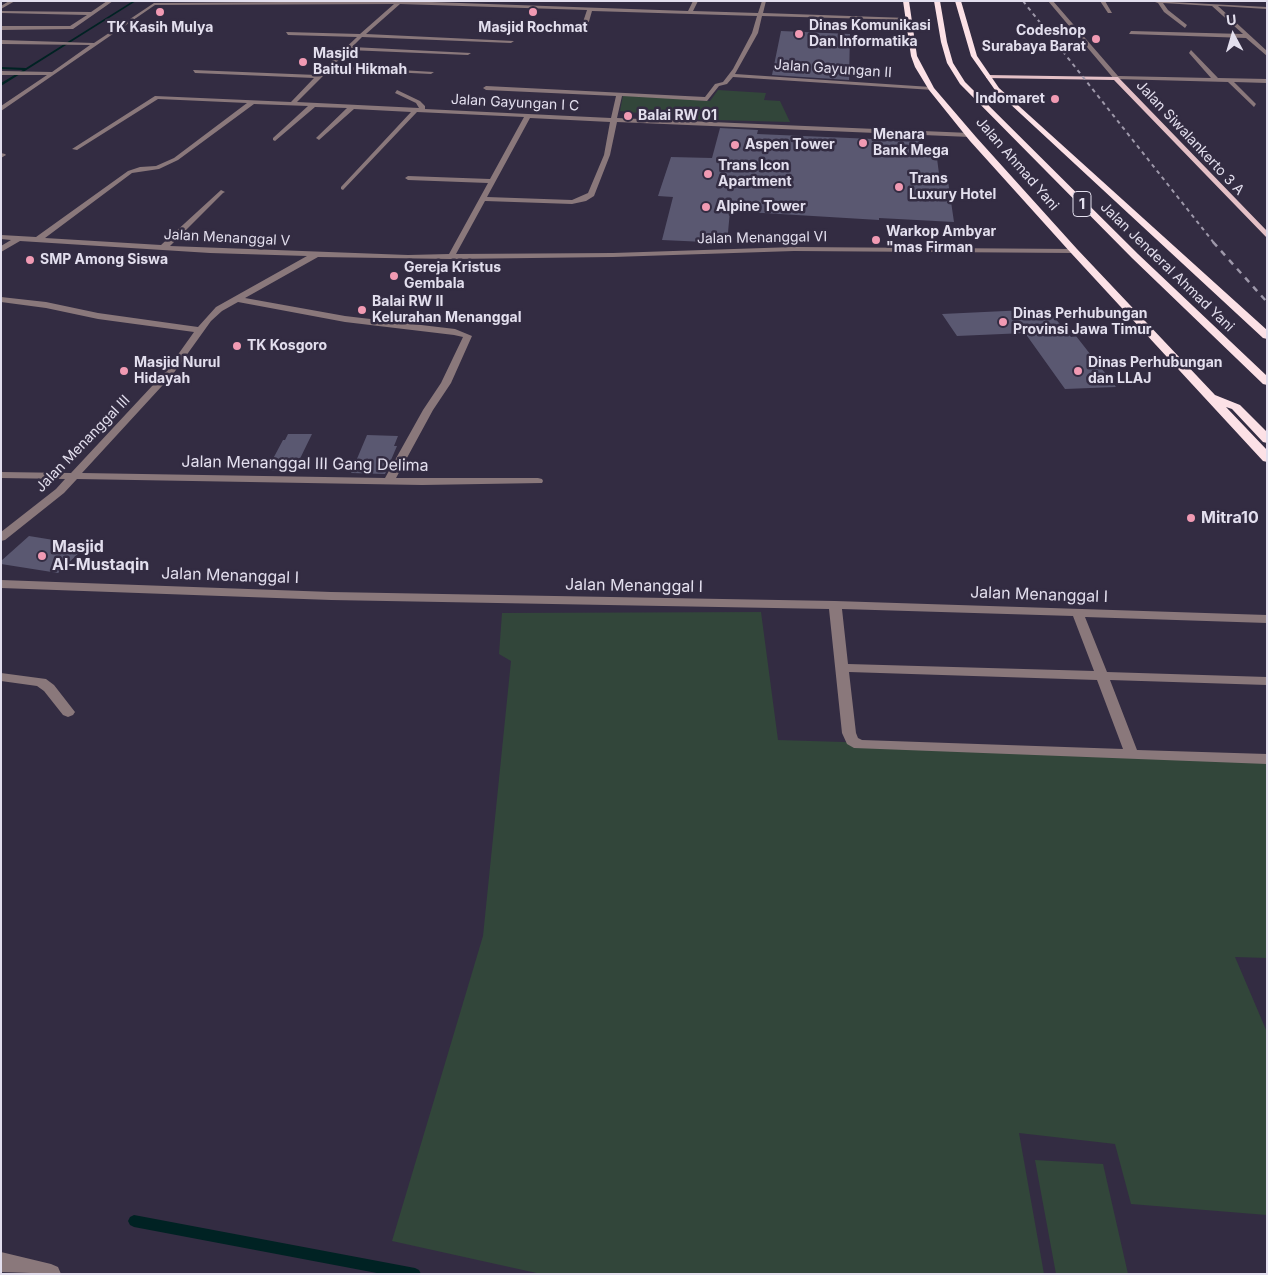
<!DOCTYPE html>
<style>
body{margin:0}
#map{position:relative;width:1268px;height:1275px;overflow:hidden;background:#332c42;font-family:Inter,sans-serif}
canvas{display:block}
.frame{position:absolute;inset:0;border:2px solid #e3dfee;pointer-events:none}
.north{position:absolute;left:1208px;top:10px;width:50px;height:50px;-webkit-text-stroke:4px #332c42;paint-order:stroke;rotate:354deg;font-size:14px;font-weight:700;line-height:20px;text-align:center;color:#e3dfee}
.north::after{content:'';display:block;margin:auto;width:18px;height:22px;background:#e3dfee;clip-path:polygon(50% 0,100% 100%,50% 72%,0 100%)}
</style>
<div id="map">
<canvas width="1268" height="1275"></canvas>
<div class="frame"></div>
<div class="north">U</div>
</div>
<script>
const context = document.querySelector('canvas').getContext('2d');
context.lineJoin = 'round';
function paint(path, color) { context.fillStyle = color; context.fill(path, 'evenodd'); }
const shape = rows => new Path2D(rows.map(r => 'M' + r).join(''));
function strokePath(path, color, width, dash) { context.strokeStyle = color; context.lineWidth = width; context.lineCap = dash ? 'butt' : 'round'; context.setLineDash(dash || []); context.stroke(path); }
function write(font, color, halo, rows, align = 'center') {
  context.font = font + ' Inter,sans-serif'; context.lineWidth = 5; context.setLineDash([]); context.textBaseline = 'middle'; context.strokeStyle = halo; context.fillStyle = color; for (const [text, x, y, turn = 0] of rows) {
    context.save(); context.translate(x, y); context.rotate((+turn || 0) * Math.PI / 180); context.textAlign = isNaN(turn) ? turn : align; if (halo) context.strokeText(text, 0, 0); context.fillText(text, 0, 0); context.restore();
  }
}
const green = shape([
 [718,90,766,93,764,100,780,101,790,122,639,118,638,113,620,111,623,95,710,101],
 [761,612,778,740,1267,755,1267,958,1235,957,1267,1032,1267,1215,1131,1204,1115,1144,1019,1133,1044,1274,541,1274,392,1241,483,936,511,661,499,654,502,613],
 [1035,1160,1103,1164,1128,1274,1056,1274]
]);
const stream = shape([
 [133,1,136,1,1,86,1,83,23,70,1,69,1,67,26,68,133,1],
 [134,1215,415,1268,419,1270,421,1274,382,1274,134,1227,130,1225,128,1221,130,1217,134,1215]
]);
const building = shape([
 [781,31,850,34,849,80,772,75],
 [720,128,758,130,757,134,919,141,920,150,936,151,940,181,948,181,954,222,879,218,879,220,730,211,727,243,662,240,673,197,658,196,671,157,712,158],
 [1047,309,1071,337,1076,336,1116,387,1065,389,1025,333,957,336,942,314],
 [288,434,312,434,294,471,267,470,283,440,285,440],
 [367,435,398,436,394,446,397,446,385,474,351,473],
 [29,536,66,542,60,547,82,550,58,573,1,564,1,561]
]);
const minor = shape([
 [9,1,15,1,1,9,1,6,9,1],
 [107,1,113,1,73,29,1,30,1,26,70,26,87,15,1,13,1,11,91,12,107,1],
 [403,1,688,11,693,1,698,1,693,11,758,13,762,1,766,1,763,13,908,18,910,20,762,16,758,33,735,74,931,87,933,90,733,77,727,84,719,86,707,101,622,96,617,118,970,133,973,135,970,137,617,122,610,155,594,196,586,201,572,204,485,201,456,254,613,253,794,247,1074,249,1078,251,1074,253,794,251,613,257,451,259,318,257,245,298,345,316,455,329,472,336,451,383,433,410,396,478,538,478,542,479,543,481,542,483,422,485,77,479,64,493,5,540,1,541,1,532,56,489,65,479,1,478,1,472,71,473,167,370,194,332,98,319,46,308,1,302,1,297,46,302,98,313,198,327,216,307,307,256,210,253,20,241,1,252,1,246,11,240,1,239,1,235,36,237,128,171,140,167,156,166,174,158,247,103,158,99,77,150,72,149,155,96,291,102,314,78,195,73,193,70,317,75,357,37,288,35,286,32,360,34,394,4,155,5,1,111,1,106,47,75,1,75,1,71,52,72,90,45,1,44,1,40,94,43,154,3,403,1],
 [400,4,587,10,582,25,585,27,588,25,592,11,757,16,752,33,733,69,723,82,715,84,705,97,486,86,483,88,486,90,616,96,611,118,425,109,425,106,420,101,397,90,395,93,416,103,419,108,297,102,330,69,431,74,434,72,333,66,348,50,468,55,471,53,352,47,362,37,511,43,514,41,366,34,400,4],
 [254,104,308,106,273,138,273,140,275,141,315,107,347,108,317,137,316,138,319,140,354,109,411,112,341,187,341,189,343,190,417,112,524,117,490,179,408,176,405,178,408,180,488,183,449,254,408,255,170,246,223,193,225,192,221,190,161,245,45,238,132,173,159,169,178,160,254,104],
 [530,118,610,122,604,155,588,193,572,200,487,197,530,118],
 [238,302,345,322,454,335,463,337,441,383,423,410,385,478,82,473,173,374,211,321,222,311,238,302],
 [1048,1,1053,1,1118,76,1211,78,1189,53,1191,50,1218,78,1267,79,1267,83,1234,82,1256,104,1254,107,1228,82,1114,79,1048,1],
 [1100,1,1105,1,1112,13,1108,13,1100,1],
 [1152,1,1267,7,1267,9,1218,6,1267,51,1267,56,1246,38,1129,34,1131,31,1243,34,1212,6,1163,3,1168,10,1187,25,1185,28,1164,12,1158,3,1152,1],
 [1,153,5,154,6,155,1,158,1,153],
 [1,580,331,592,835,601,1267,615,1267,623,1085,617,1107,672,1267,677,1267,685,1110,680,1137,750,1267,754,1267,764,854,748,847,744,842,733,829,609,331,600,1,588,1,580],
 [842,609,1073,616,1094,671,848,664,842,609],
 [849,672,1097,680,1123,749,862,740,858,738,856,733,849,672],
 [1,673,46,679,54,685,75,712,73,715,68,717,63,715,44,691,37,686,1,681,1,673],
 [1,1252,51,1264,58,1267,61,1274,1,1272,1,1252]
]);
const major = shape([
 [988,75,1118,77,1267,231,1267,238,1114,80,986,78,988,75]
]);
const highway = shape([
 [903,1,909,1,917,56,934,88,976,137,1077,249,1215,395,1240,405,1267,432,1267,443,1263,442,1232,409,1226,407,1267,450,1267,462,1263,461,1071,253,970,141,929,90,915,67,911,56,903,1],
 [934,1,940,1,947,42,953,63,965,82,1138,254,1267,376,1267,385,1263,384,1132,258,960,84,947,63,941,42,934,1],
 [955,1,961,1,977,56,999,88,1267,330,1267,339,1263,338,995,90,971,56,955,1]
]);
const railFar1 = shape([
 [1023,1,1214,243]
]);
const rail = shape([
 [1213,242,1267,302]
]);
const markers = [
 [160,12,5,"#f19ab3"],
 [533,12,5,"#f19ab3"],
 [799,34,5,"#f19ab3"],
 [1096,39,5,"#f19ab3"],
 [303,62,5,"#f19ab3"],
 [1055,99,5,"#f19ab3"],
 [628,116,5,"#f19ab3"],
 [863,143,5,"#f19ab3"],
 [735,145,5,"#f19ab3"],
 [708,174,5,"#f19ab3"],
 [899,187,5,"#f19ab3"],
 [706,207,5,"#f19ab3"],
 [876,240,5,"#f19ab3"],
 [30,260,5,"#f19ab3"],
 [394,276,5,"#f19ab3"],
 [362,310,5,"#f19ab3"],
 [1003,322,5,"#f19ab3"],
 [237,346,5,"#f19ab3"],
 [124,371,5,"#f19ab3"],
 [1078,371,5,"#f19ab3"],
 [1191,518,5,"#f19ab3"],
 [42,556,5,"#f19ab3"]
];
const farPoinames = [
 ["Dinas Komunikasi",809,26],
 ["Dan Informatika",809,42],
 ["TK Kasih Mulya",160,28,"center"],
 ["Masjid Rochmat",533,28,"center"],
 ["Codeshop",1086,31,"right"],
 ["Surabaya Barat",1086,47,"right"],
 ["Masjid",313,54],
 ["Baitul Hikmah",313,70],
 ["Indomaret",1045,99,"right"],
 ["Balai RW 01",638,116],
 ["Menara",873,135],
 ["Bank Mega",873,151],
 ["Aspen Tower",745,145],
 ["Trans Icon",718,166],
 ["Apartment",718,182],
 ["Trans",909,179],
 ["Luxury Hotel",909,195],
 ["Alpine Tower",716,207],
 ["Warkop Ambyar",886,232],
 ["\"mas Firman",886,248],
 ["SMP Among Siswa",40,260],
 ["Gereja Kristus",404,268],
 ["Gembala",404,284],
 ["Balai RW II",372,302],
 ["Kelurahan Menanggal",372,318],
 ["Dinas Perhubungan",1013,314],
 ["Provinsi Jawa Timur",1013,330],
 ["TK Kosgoro",247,346],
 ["Masjid Nurul",134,363],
 ["Hidayah",134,379],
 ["Dinas Perhubungan",1088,363],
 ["dan LLAJ",1088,379]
];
const farStreetnames = [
 ["Jalan Gayungan II",833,69,4],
 ["Jalan Gayungan I C",515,103,3],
 ["Jalan Siwalankerto 3 A",1190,138,47],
 ["Jalan Ahmad Yani",1017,164,49],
 ["Jalan Menanggal V",227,238,3],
 ["Jalan Menanggal VI",762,238,-1],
 ["Jalan Jenderal Ahmad Yani",1167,267,44],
 ["Jalan Menanggal III",83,444,-46]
];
const shields = [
 [1082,204,18]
];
const shieldNames = [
 ["1",1082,204]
];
const streetNames = [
 ["Jalan Menanggal III Gang Delima",305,464,1],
 ["Jalan Menanggal I",230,576,2],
 ["Jalan Menanggal I",634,586,1],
 ["Jalan Menanggal I",1039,595,2]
];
const poiNames = [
 ["Mitra10",1201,518],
 ["Masjid",52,547],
 ["Al-Mustaqin",52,565]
];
paint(green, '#32463a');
paint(stream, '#002223');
paint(building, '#5a5871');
paint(minor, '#8a787b');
paint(major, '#e4c0c6');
paint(highway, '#fce1e6');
strokePath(railFar1, '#9e98aa', 2, [4, 4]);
strokePath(rail, '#9e98aa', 2.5, [6, 6]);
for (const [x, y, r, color] of markers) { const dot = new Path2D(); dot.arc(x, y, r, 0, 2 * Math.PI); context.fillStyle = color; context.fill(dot); strokePath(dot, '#332c42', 2); }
write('bold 14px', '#e3dfee', '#332c42', farPoinames, 'left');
write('14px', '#e3dfee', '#332c42', farStreetnames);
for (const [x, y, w] of shields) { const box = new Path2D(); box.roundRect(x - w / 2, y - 12.5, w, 25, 4); context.fillStyle = '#332c42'; context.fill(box); strokePath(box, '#e3dfee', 1); }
write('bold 15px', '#e3dfee', null, shieldNames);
write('16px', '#e3dfee', '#332c42', streetNames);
write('bold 16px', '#e3dfee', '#332c42', poiNames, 'left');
</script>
